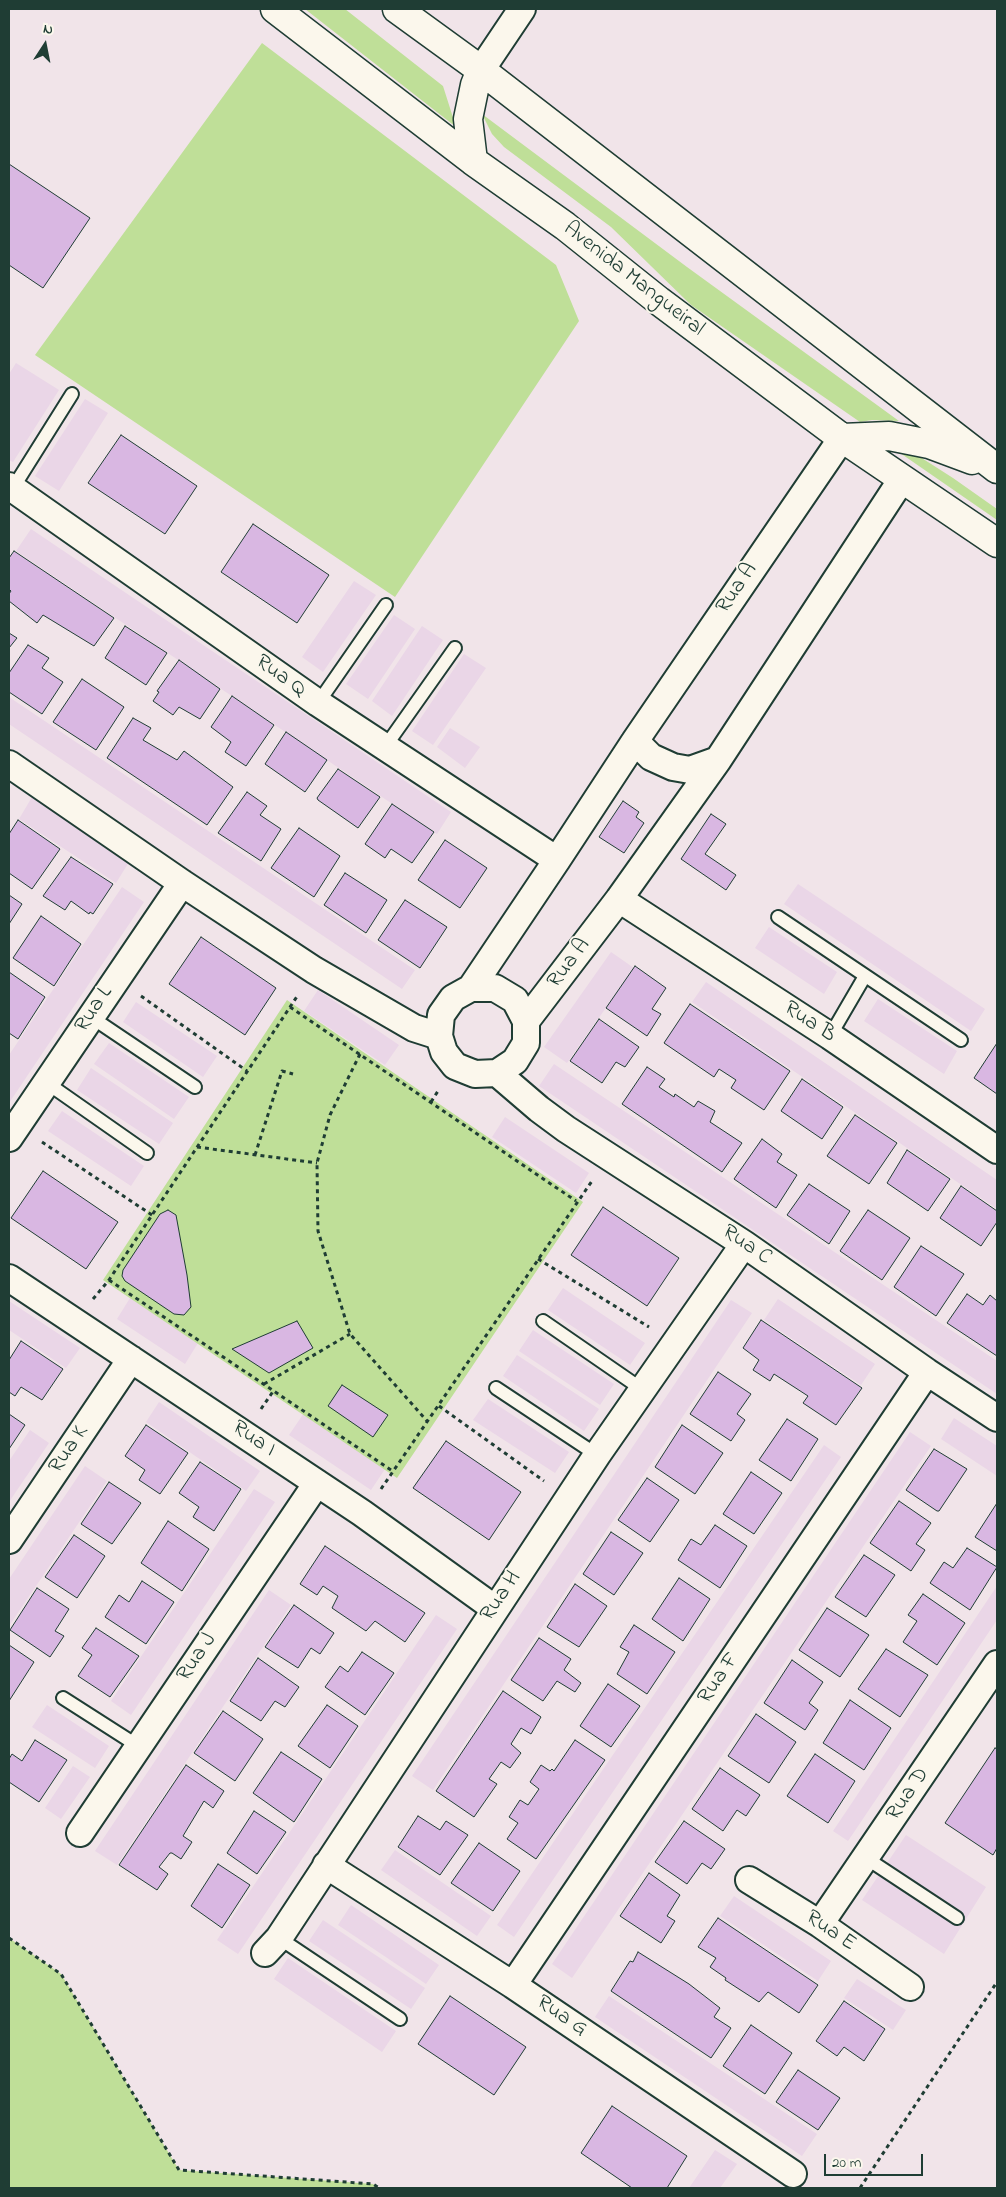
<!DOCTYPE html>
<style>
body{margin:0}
#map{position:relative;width:1006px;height:2197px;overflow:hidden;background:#f1e4e9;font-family:"Indie Flower",sans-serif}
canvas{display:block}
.frame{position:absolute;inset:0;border:10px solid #1f3d34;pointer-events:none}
.north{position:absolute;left:20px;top:20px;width:50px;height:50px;-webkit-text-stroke:4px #fbf7ec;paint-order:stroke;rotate:11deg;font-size:14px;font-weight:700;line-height:20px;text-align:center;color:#1f3d34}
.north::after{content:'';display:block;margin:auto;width:18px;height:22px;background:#1f3d34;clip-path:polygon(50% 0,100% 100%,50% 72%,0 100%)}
.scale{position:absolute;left:824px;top:2154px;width:99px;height:22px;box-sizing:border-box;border:2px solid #1f3d34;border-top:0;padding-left:6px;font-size:15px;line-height:18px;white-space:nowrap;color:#1f3d34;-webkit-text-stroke:4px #fbf7ec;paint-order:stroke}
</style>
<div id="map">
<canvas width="1006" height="2197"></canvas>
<div class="frame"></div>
<div class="north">N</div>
<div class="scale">20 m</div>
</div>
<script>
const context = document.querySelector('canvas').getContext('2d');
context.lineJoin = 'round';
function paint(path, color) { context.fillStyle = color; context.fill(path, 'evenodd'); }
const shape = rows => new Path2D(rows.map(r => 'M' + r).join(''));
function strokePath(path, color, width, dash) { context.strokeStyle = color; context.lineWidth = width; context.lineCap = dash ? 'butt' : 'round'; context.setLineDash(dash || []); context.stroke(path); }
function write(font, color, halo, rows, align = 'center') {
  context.font = font + ' "Indie Flower",sans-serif'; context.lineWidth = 4; context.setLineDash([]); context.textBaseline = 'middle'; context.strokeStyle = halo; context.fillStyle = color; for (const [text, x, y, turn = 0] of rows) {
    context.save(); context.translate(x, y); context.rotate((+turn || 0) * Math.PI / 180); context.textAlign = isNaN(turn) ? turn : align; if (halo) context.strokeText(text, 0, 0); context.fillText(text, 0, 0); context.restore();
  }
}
const built = shape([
 [16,363,59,390,13,462,9,460,9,374],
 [85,399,108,413,59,491,35,476],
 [31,529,451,812,437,834,16,551],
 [354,581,376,595,323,672,302,657],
 [394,615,415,629,368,699,346,684],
 [422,626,443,640,392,716,372,701],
 [464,654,486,668,433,745,412,731],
 [9,697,415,970,402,989,9,724],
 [450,728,480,747,465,768,437,747],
 [32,797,129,862,116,883,19,819],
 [798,884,985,1009,971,1031,784,904],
 [122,887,144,902,9,1103,9,1055],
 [769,927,837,972,824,994,755,948],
 [611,952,634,968,567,1063,544,1047],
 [706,982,997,1180,997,1209,692,1002],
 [318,990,399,1045,385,1065,304,1011],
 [878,999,957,1051,944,1074,864,1021],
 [136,1002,217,1056,203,1077,123,1022],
 [109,1043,189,1097,174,1119,94,1064],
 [554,1064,997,1361,997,1394,539,1086],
 [91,1068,173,1123,159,1144,77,1090],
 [62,1111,144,1166,131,1186,48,1131],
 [505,1117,589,1173,576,1193,492,1137],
 [563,1288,645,1343,630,1365,548,1310],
 [130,1298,198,1343,185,1364,117,1319],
 [778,1299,875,1364,861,1385,764,1320],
 [731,1300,752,1313,433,1790,412,1776],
 [9,1301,80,1348,66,1368,9,1330],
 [533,1330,614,1384,600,1405,519,1351],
 [517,1355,599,1409,584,1431,503,1376],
 [488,1399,569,1452,555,1473,473,1420],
 [159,1402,260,1471,246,1491,146,1422],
 [304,1413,385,1469,371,1490,289,1435],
 [954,1418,997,1446,997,1476,941,1439],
 [30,1430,49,1443,9,1502,9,1461],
 [910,1432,931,1446,572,1978,552,1964],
 [824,1445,841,1457,514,1937,497,1925],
 [85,1466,107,1481,9,1626,9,1579],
 [254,1489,275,1502,131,1715,111,1701],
 [997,1586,997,1620,848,1841,833,1831],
 [269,1590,291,1605,117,1865,95,1851],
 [436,1615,457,1629,238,1954,217,1940],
 [47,1705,109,1746,95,1768,32,1727],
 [73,1766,90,1777,61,1819,45,1808],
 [906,1835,986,1887,944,1954,862,1900],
 [395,1850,491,1916,477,1936,381,1870],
 [734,1896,831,1961,818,1981,720,1916],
 [351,1905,439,1965,426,1984,338,1925],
 [323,1920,425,1988,411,2009,309,1941],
 [288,1958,396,2031,382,2052,274,1979],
 [857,1979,906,2010,893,2030,844,1998],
 [609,1996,817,2134,802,2156,595,2017],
 [715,2150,737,2164,720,2188,689,2188]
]);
const green = shape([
 [305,9,345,9,443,86,456,127],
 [262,43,556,265,579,321,395,597,35,355],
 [482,114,687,267,899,421,872,420,860,422,691,305,611,227,504,147,492,134],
 [890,446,917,455,953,478,997,509,997,520],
 [287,1000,583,1202,397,1478,103,1280],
 [9,1938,61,1974,179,2170,373,2184,379,2188,9,2188]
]);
const building = shape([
 [9,164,90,218,43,288,9,265,9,164],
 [121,435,197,486,165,534,88,483,121,435],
 [253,524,329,575,297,623,221,572,253,524],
 [14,551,114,618,94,646,43,615,37,623,9,601,9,594,11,591,9,589,9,558,14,551],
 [125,626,167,653,146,685,105,658,125,626],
 [9,633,17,638,9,648,9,633],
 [28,645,49,658,42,668,63,682,42,714,9,692,9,673,28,645],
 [179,660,220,689,200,719,179,707,173,715,153,701,159,692,157,691,179,660],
 [82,679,124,707,96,750,53,722,82,679],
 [232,696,274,725,246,766,225,752,231,742,211,727,232,696],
 [133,718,151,728,143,740,177,760,184,751,233,787,207,825,107,758,133,718],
 [286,732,327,760,305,792,265,764,286,732],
 [338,769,380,797,358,828,318,800,317,798,338,769],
 [247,792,267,806,260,815,281,829,261,861,218,833,247,792],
 [623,801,639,812,636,817,644,823,624,853,599,837,623,801],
 [392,804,434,832,412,863,391,849,385,858,365,844,392,804],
 [711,814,726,824,705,854,736,875,726,890,681,859,711,814],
 [18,820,60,849,32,889,9,873,9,834,18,820],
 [299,828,340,856,314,897,271,868,299,828],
 [445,840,487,868,460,908,418,880,445,840],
 [71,857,113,884,93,914,90,912,89,914,71,901,65,910,43,896,71,857],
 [345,873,387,900,366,933,324,905,345,873],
 [9,895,22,904,9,924,9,895],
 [405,900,447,927,420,968,378,940,405,900],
 [41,916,81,944,54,986,13,958,41,916],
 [201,937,276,988,245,1035,169,984,201,937],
 [635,966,666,988,652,1009,661,1014,647,1036,606,1008,635,966],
 [9,972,45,997,18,1039,9,1033,9,972],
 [690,1004,790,1071,764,1110,731,1088,736,1080,719,1069,714,1077,664,1043,690,1004],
 [599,1019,639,1047,625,1067,616,1062,602,1083,570,1061,599,1019],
 [997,1043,997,1094,974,1078,997,1043],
 [647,1067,665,1079,659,1087,674,1097,675,1094,694,1107,698,1101,715,1111,710,1122,742,1143,722,1172,622,1104,647,1067],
 [802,1079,843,1107,822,1139,781,1111,802,1079],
 [855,1115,897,1143,869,1184,827,1156,855,1115],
 [762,1139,782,1154,777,1162,797,1175,776,1208,734,1179,762,1139],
 [907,1150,950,1179,928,1211,887,1183,907,1150],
 [43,1171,118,1222,86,1269,11,1218,43,1171],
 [809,1184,850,1211,829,1244,787,1215,809,1184],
 [961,1186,997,1211,997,1222,981,1246,940,1218,961,1186],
 [603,1207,679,1258,647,1306,571,1255,603,1207],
 [168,1210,176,1215,187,1275,191,1307,184,1315,174,1314,125,1281,122,1276,123,1270,160,1214,168,1210],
 [868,1210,910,1238,882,1280,840,1251,868,1210],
 [921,1246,964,1274,936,1316,894,1287,921,1246],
 [967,1294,983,1305,990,1295,997,1301,997,1356,947,1323,967,1294],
 [761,1320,862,1388,836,1425,803,1403,808,1396,774,1374,770,1381,753,1370,759,1360,743,1348,761,1320],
 [297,1321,313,1348,269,1373,232,1349,297,1321],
 [21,1341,63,1369,42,1400,21,1387,15,1396,9,1392,9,1360,21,1341],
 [718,1372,751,1394,737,1414,745,1420,731,1441,690,1414,718,1372],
 [342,1385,388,1415,373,1437,328,1406,342,1385],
 [9,1414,25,1425,9,1449,9,1414],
 [787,1419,818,1439,791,1481,759,1460,787,1419],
 [146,1425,188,1453,160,1494,139,1480,145,1470,125,1456,146,1425],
 [682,1425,723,1453,695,1494,655,1467,682,1425],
 [446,1441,521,1492,489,1540,413,1488,446,1441],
 [934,1449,967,1469,939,1511,937,1511,906,1490,934,1449],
 [200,1462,241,1489,214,1531,193,1517,199,1507,179,1493,200,1462],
 [751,1472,782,1493,754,1534,723,1514,751,1472],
 [647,1478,679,1500,650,1542,618,1520,647,1478],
 [109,1482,141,1503,112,1544,81,1524,109,1482],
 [899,1501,931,1523,916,1544,925,1550,911,1571,870,1543,899,1501],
 [997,1503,997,1551,975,1537,997,1503],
 [168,1521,209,1549,182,1591,141,1563,168,1521],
 [715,1525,747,1546,720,1588,678,1560,691,1539,701,1545,715,1525],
 [611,1532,643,1553,614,1595,583,1574,611,1532],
 [74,1535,105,1556,77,1598,45,1577,74,1535],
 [325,1546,425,1613,405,1642,375,1621,366,1631,332,1608,338,1596,323,1586,317,1595,300,1584,325,1546],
 [967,1548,997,1567,970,1610,930,1583,944,1562,953,1568,967,1548],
 [864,1555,895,1575,866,1617,835,1597,864,1555],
 [679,1578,710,1599,683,1641,652,1619,679,1578],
 [142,1581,174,1602,146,1644,105,1617,119,1595,129,1602,142,1581],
 [575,1584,607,1606,579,1647,547,1627,575,1584],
 [37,1588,69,1609,55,1631,64,1636,50,1657,10,1630,37,1588],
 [923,1594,965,1623,937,1665,903,1642,917,1621,908,1615,923,1594],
 [294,1605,334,1633,320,1654,311,1648,298,1668,265,1647,294,1605],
 [827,1608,869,1635,840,1677,799,1650,827,1608],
 [634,1625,675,1652,647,1694,617,1674,629,1652,620,1647,634,1625],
 [96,1628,139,1656,110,1697,78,1676,92,1655,82,1648,96,1628],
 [539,1638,571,1659,564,1670,581,1683,575,1692,557,1681,543,1701,511,1680,539,1638],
 [9,1645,34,1662,9,1701,9,1645],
 [886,1649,928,1675,900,1717,858,1689,886,1649],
 [362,1652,394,1673,365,1715,325,1687,340,1666,348,1672,362,1652],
 [258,1658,299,1687,285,1707,275,1701,261,1721,230,1701,258,1658],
 [792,1660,823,1682,809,1703,818,1710,805,1730,764,1703,792,1660],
 [608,1684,640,1706,611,1747,580,1726,608,1684],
 [503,1691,541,1717,531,1734,521,1728,511,1744,521,1753,510,1768,501,1762,489,1779,497,1784,474,1817,436,1791,503,1691],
 [850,1700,891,1728,864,1770,823,1743,850,1700],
 [327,1705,358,1726,330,1768,298,1746,327,1705],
 [223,1711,263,1739,235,1781,194,1753,223,1711],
 [756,1714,796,1742,769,1783,728,1756,756,1714],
 [35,1740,67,1760,39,1802,9,1782,9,1759,12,1754,22,1761,35,1740],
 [575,1740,605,1760,536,1859,507,1839,518,1823,509,1817,520,1800,528,1805,539,1789,530,1782,541,1765,550,1771,552,1769,554,1771,575,1740],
 [995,1748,997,1749,997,1848,993,1855,945,1823,995,1748],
 [281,1752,322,1779,294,1822,253,1793,281,1752],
 [815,1754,855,1781,828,1823,787,1796,815,1754],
 [186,1765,224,1791,213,1808,204,1801,183,1836,192,1842,181,1859,172,1853,170,1853,159,1867,168,1874,157,1890,119,1865,186,1765],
 [720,1768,760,1795,746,1816,737,1810,723,1831,692,1809,720,1768],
 [254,1811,286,1832,257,1874,227,1853,254,1811],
 [418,1816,440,1830,446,1821,468,1835,440,1875,398,1847,418,1816],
 [684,1821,725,1849,711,1869,702,1863,687,1884,655,1862,684,1821],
 [479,1843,520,1871,493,1911,451,1883,479,1843],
 [218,1864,250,1885,222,1928,191,1906,218,1864],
 [649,1873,680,1895,667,1916,675,1921,661,1943,620,1916,649,1873],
 [718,1918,818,1985,799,2013,768,1992,759,2002,725,1980,726,1978,710,1967,716,1958,698,1947,718,1918],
 [638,1952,689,1984,720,2008,714,2017,731,2028,711,2058,611,1991,630,1961,633,1962,638,1952],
 [450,1996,526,2047,494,2095,418,2044,450,1996],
 [844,2001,885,2029,864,2061,844,2047,837,2056,816,2041,844,2001],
 [751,2025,792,2053,765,2094,723,2066,751,2025],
 [798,2070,840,2098,818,2130,776,2102,798,2070],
 [612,2106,687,2156,667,2188,632,2188,581,2153,612,2106]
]);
const path = shape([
 [141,996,247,1071],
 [290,1007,576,1201],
 [360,1054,330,1115,317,1163,318,1231,350,1334,428,1422],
 [431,1102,438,1091],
 [42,1142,152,1215],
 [197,1147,317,1163],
 [255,1155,282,1071,293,1074],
 [538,1259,649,1327],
 [109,1280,394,1472],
 [93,1299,109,1280,298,995],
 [264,1384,350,1334],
 [439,1406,544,1481],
 [261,1409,274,1390],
 [381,1489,592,1181],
 [9,1938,61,1974,179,2170,373,2184,379,2188],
 [860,2188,997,1982]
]);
const lane = shape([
 [13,488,72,394],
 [318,703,386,605],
 [385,747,455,648],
 [778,917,961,1040],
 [91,1017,195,1087],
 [830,1036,865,976],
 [47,1083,147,1153],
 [543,1321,643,1390],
 [496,1388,597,1455],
 [63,1698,138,1746],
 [866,1858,957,1918],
 [279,1938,400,2019]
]);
const street = shape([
 [481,70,522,9],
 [9,486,318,703,557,860],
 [635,741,651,757,673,767,690,770,718,760],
 [9,764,182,883,314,970,414,1028,439,1036],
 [619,899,830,1036,997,1150],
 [471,988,495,988,515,1000,526,1021,526,1043,515,1061,497,1073,475,1074,455,1066,444,1052,439,1036,441,1015,453,998,471,988,557,860,635,741,842,438],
 [526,1021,619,899,718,760,902,479],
 [497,1073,539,1109,566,1129,744,1244,927,1372,997,1418],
 [9,1138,182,883],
 [9,1278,362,1513,494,1608],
 [9,1540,131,1359],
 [80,1833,317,1483],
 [326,1865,513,1985,793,2174],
 [749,1880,820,1924,910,1987],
 [820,1924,997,1664],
 [265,1953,279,1938,597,1455,744,1244],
 [513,1985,927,1372]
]);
const secondary = shape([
 [275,9,473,161,565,226,659,301,842,438,997,543],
 [397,9,481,70,997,469],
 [473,161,468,119,475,85,481,70],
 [842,438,889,436,929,444,972,460]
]);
const streetNames = [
 ["Avenida Mangueiral",633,280,38],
 ["Rua A",738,589,-56],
 ["Rua Q",280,677,35],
 ["Rua A",570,964,-53],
 ["Rua L",95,1010,-57],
 ["Rua B",809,1023,33],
 ["Rua C",746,1246,34],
 ["Rua I",253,1440,34],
 ["Rua K",70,1450,-56],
 ["Rua H",502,1597,-56],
 ["Rua J",198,1658,-56],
 ["Rua F",720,1679,-56],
 ["Rua D",909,1795,-56],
 ["Rua E",830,1932,34],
 ["Rua G",561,2017,34]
];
paint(built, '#ead6e7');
paint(green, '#bfdf98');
paint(building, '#d9b7e2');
strokePath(building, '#1f3d34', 1);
strokePath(lane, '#1f3d34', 16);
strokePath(street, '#1f3d34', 30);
strokePath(secondary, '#1f3d34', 31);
strokePath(path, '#1f3d34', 3, [4, 4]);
strokePath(lane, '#fbf7ec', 12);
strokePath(street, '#fbf7ec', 26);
strokePath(secondary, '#fbf7ec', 28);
write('22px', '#1f3d34', '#fbf7ec', streetNames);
</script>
